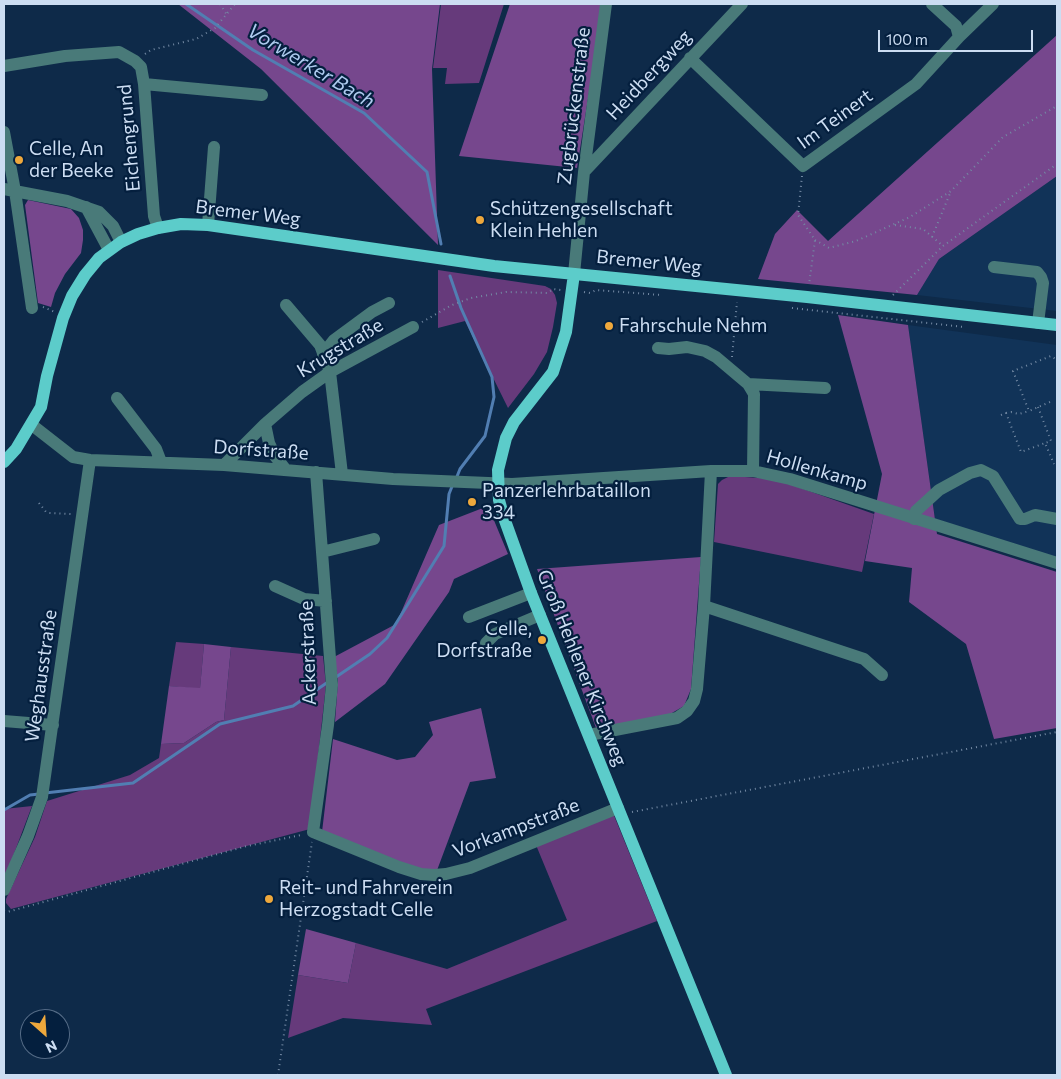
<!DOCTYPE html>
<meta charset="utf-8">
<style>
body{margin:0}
#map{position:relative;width:1061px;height:1079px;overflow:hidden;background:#0e2a49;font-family:Commissioner,sans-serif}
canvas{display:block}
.frame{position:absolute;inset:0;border:5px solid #ccddf2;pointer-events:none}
.north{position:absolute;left:20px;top:1009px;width:50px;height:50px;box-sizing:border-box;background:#041f3e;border:1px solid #546b86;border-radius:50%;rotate:154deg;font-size:14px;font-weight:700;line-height:20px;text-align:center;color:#ccddf2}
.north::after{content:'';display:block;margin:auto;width:18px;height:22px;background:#eea83c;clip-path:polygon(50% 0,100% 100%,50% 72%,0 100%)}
.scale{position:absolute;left:878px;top:30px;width:155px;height:22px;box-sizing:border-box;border:2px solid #ccddf2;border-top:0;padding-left:6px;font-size:15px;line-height:18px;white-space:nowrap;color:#ccddf2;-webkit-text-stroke:4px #041f3e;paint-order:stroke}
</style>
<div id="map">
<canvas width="1061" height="1079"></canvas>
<div class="frame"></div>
<div class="north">N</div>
<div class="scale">100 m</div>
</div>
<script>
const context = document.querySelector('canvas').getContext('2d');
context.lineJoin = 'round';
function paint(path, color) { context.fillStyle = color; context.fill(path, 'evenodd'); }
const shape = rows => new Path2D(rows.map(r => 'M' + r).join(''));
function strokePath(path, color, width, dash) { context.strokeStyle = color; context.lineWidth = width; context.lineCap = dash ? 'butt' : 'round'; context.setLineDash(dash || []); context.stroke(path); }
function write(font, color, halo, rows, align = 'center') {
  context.font = font + ' Commissioner,sans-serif'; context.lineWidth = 4.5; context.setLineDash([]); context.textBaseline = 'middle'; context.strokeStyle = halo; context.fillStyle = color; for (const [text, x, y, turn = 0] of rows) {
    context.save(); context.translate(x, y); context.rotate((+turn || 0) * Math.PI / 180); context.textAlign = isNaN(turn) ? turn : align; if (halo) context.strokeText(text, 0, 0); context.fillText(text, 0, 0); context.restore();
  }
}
const built = shape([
 [1057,176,1057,311,917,295,939,259],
 [908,325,1057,345,1057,558,935,519]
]);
const green = shape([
 [441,4,504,4,479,83,445,84,447,68,433,68],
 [438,270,545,286,551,289,555,295,557,303,553,327,547,352,534,374,508,408,465,321,438,328],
 [730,476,775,479,874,514,862,572,714,542,718,484,722,480],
 [176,642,204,644,200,689,169,686],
 [231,647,323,656,326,685,310,829,11,909,6,903,6,899,35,837,47,801,130,775,159,758,161,744,184,743,216,722,224,720],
 [32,806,4,880,4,809],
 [613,813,657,921,426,1009,432,1025,343,1018,288,1038,298,975,348,983,356,943,447,969,567,920,536,845]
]);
const forest = shape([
 [178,4,440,4,432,69,438,245,261,69],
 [510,4,603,4,577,168,459,156],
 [1057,35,1057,176,939,259,917,295,758,279,775,234,797,210,828,241],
 [28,200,71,209,79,218,83,230,83,240,81,253,65,274,55,293,51,307,38,303,25,205],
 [838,315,908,325,937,534,1057,572,1057,728,994,739,966,644,909,602,912,568,865,561,882,474],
 [488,506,508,554,454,579,449,592,385,684,335,722,338,681,334,657,396,624,439,525],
 [701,557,691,689,684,706,665,717,596,728,537,569],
 [204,644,231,647,224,720,216,722,184,743,161,744,169,686,200,688],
 [481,708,496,778,470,782,436,873,417,871,322,832,333,739,397,760,415,757,433,735,429,722],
 [306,929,356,943,348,983,298,975]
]);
const stream = shape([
 [186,4,253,50,364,113,427,172,441,244],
 [450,276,461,308,492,377,494,397,485,436,460,469,456,479],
 [336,677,370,654,387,638,444,546,449,494,453,484],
 [45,793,133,783,220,724,293,706,328,682],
 [4,810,30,795,39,794]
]);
const path = shape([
 [220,4,227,15],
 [145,54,151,50,196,39,215,28,235,4],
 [802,176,798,215,815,240,809,285],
 [895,225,923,229,943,246],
 [932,237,951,191],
 [815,240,829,248,856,241,910,217,951,191,1003,137,1057,106],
 [584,292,590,293,596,290,661,295],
 [893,295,943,246,1057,164],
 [43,307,55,312],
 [792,308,964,327],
 [422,322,452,305,471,298,506,292,548,293,553,289,561,290],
 [732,357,737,302],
 [1050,402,1029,411,1013,371,1051,356,1057,360],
 [1038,407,1051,441,1045,443,1054,464],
 [1006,413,1011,412,1019,414,1029,411],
 [1001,415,1006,413,1021,452,1045,443],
 [39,503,46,512,49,513,72,514],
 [632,812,1057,732],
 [4,911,7,912,247,846,301,835],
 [278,1075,312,842]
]);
const minor = shape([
 [959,37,993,4],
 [690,58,803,166,916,84,959,37,956,26,932,4],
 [4,66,65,56,119,52,135,61,141,67,144,84,154,216,158,228],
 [144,84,262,95],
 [4,132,15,191,32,308],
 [584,172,742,4],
 [4,189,67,201,99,212,113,226,121,242],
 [86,207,109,250],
 [208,225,214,147],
 [994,267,1037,272,1041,277,1043,283,1038,323],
 [574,274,584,172,606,4],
 [286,305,320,345,330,372,342,474],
 [658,348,669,349,687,347,705,351,716,357,748,384,754,394,753,471],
 [323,354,334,340,372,312,389,303],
 [748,384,825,388],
 [117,398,156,449,161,462],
 [265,424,269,443,275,456,286,470],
 [32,425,73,457,90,460,224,465,393,479,512,484,711,471,753,471,790,479,1057,563],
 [224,465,265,424,302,392,330,372,413,327],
 [316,472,332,685,328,725,313,832,399,867,421,874,434,875,446,874,470,868,618,808],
 [914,519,916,511,939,490,970,473,981,470,993,476,1020,519,1025,519,1035,515,1057,519],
 [322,552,374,539],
 [275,586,304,599,326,601],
 [704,606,864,659,882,675],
 [469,617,531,593],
 [486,643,495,634,540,615],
 [4,721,53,725],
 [589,735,677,718,687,711,694,701,697,689,704,606,711,471],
 [4,890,28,836,42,797,90,460]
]);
const major = shape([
 [574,274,566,332,553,372,514,422,506,438,498,470,499,500,503,515,531,593,726,1075],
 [4,462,16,449,41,407,47,376,63,318,72,296,85,275,99,258,121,242,138,234,158,228,181,224,208,225,494,266,807,297,1057,325]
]);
const markers = [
 [19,160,5,"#eea83c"],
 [480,220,5,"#eea83c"],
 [609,326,5,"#eea83c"],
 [472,502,5,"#eea83c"],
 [542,640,5,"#eea83c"],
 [269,899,5,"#eea83c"]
];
const streetNames = [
 ["Heidbergweg",649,75,-47],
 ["Zugbrückenstraße",574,106,-83],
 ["Im Teinert",835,119,-36],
 ["Eichengrund",129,138,-95],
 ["Bremer Weg",248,213,7],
 ["Bremer Weg",649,262,6],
 ["Krugstraße",340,348,-31],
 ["Dorfstraße",261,450,4],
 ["Hollenkamp",817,470,16],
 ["Ackerstraße",308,653,-92],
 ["Groß Hehlener Kirchweg",582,668,68],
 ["Weghausstraße",41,676,-82],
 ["Vorkampstraße",516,828,-21]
];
const poiNames = [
 ["Celle, An",29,149],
 ["der Beeke",29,171],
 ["Schützengesellschaft",490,209],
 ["Klein Hehlen",490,231],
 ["Fahrschule Nehm",619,326],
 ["Panzerlehrbataillon",482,491],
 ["334",482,513],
 ["Celle,",532,629,"right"],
 ["Dorfstraße",532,651,"right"],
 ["Reit- und Fahrverein",279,888],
 ["Herzogstadt Celle",279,910]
];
const waterNames = [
 ["Vorwerker Bach",311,66,31]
];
paint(built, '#113358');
paint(green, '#663a7b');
paint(forest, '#76478d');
strokePath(stream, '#517eb2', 3);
strokePath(path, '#748aa4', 2, [1, 4]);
strokePath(minor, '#497a79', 12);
strokePath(major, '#5cccca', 12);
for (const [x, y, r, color] of markers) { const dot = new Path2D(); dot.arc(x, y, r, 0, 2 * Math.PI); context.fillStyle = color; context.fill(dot); strokePath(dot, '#041f3e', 2); }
write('19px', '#ccddf2', '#041f3e', streetNames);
write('19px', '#ccddf2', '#041f3e', poiNames, 'left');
write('italic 20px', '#aecbef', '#041f3e', waterNames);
</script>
